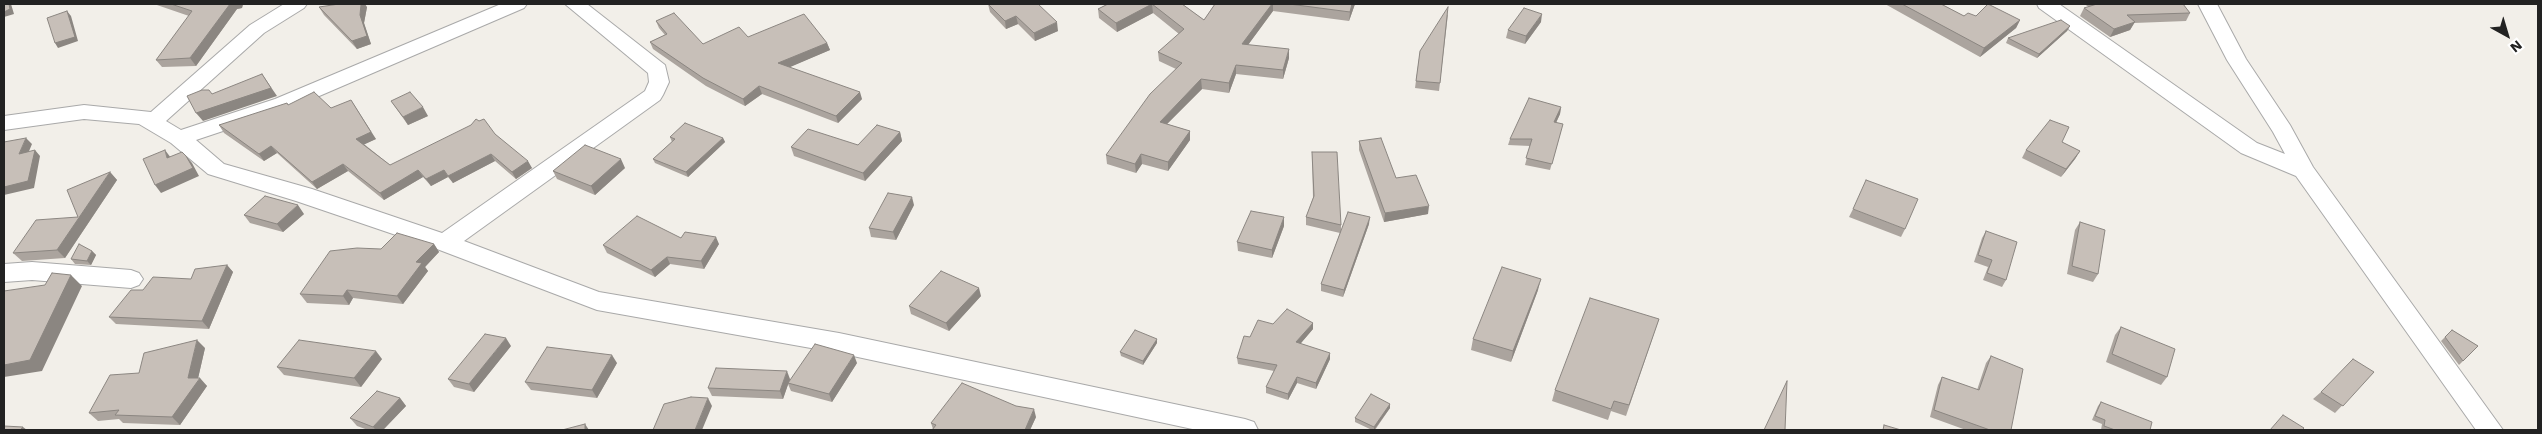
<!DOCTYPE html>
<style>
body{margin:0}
#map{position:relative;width:2542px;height:434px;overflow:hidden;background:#f2efe9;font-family:"Work Sans",sans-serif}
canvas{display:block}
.frame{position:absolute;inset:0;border:5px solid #222;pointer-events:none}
.north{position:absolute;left:2482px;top:10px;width:50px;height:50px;-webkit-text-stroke:4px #fff;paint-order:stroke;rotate:141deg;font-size:14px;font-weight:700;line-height:20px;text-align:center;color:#222}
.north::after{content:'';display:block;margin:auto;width:18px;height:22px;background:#222;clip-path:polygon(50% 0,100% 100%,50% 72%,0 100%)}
</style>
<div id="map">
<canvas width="2542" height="434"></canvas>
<div class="frame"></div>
<div class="north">N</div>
</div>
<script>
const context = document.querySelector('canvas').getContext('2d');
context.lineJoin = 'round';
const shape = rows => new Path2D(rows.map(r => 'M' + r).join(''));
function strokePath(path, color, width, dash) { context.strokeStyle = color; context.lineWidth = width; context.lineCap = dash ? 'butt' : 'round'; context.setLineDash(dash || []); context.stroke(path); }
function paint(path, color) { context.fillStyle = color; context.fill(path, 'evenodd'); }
const minor = shape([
 [284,4,307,4,304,8,264,33,166,121,181,130,275,99,501,4,527,4,524,8,289,109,196,140,224,164,312,189,442,233,645,91,649,82,648,73,565,4,587,4,665,65,669,82,663,95,660,100,464,241,599,292,839,333,1245,419,1254,422,1258,430,1197,430,839,353,597,310,437,249,296,201,208,174,171,143,139,124,84,119,4,130,4,116,84,105,151,112,250,25,284,4],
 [2037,4,2059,4,2257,143,2285,154,2273,132,2227,60,2198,4,2217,4,2246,59,2290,125,2313,167,2503,430,2476,430,2296,176,2241,153,2039,8,2037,4],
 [32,262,131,270,139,273,143,279,139,285,131,288,32,280,4,282,4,264,32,262]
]);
const wall = shape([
 [154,4,243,4,242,8,237,9,196,66,162,67,156,60,189,16],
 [988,4,1058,31,1035,41,1018,24,1006,29,990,12],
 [1108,4,1182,4,1204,20,1215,4,1355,4,1349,21,1273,11,1248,45,1289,58,1283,79,1236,74,1229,93,1202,89,1167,124,1190,131,1190,140,1168,171,1142,164,1136,173,1107,164,1106,155,1176,69,1159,61,1158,52,1179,34,1153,13,1117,32,1099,18,1098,9],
 [1885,4,1941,4,1964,16,2020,20,2016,28,1980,57],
 [2084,4,2183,4,2190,13,2186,21,2134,23,2130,30,2110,37,2080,16,2084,8,2089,7],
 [319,7,367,7,364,23,371,44,357,49,324,15],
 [1448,14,1439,91,1415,88,1420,51],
 [656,21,703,44,748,37,827,43,830,50,789,67,862,99,838,123,762,94,745,106,706,86,653,49,650,42,665,35,659,28],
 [1541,22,1525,44,1506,38,1508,30],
 [2070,26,2067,31,2037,58,2006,43,2008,38],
 [391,101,428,116,408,125],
 [289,105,331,108,376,139,364,144,390,165,495,134,532,168,516,179,495,161,453,183,448,177,431,186,423,177,384,200,348,171,317,189,277,153,264,161,224,133,219,125],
 [1561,107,1560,114,1556,123,1561,131,1550,170,1525,165,1530,146,1508,145,1510,139],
 [900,132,902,141,865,181,794,156,791,147,858,145],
 [670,137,723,138,725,142,688,177,655,163,653,159,672,142],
 [1359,141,1396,178,1428,214,1384,222,1359,150],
 [2062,142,2080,151,2075,159,2061,177,2022,158,2026,150],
 [1312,152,1341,225,1341,231,1369,224,1343,297,1321,291,1321,284,1340,233,1306,225,1306,217,1313,198],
 [625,168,595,195,557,179,553,171],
 [110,172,117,180,65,258,22,261,13,253,78,217],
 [914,205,896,240,871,237,869,228],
 [1853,209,1905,229,1901,237,1849,217],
 [304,214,283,232,250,223,244,215],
 [2080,222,2098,274,2093,282,2067,274,2075,230],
 [1284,226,1272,258,1238,251,1237,242],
 [1986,231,2006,280,2002,287,1983,280,1988,267,1974,262,1982,238],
 [681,238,719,244,704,269,670,264,655,277,607,253,603,245],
 [434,244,439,252,425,267,428,271,403,304,353,298,349,305,307,303,300,294,381,249],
 [92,251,96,255,91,265,75,264,71,259],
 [227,265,233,272,209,329,116,324,109,317,191,279],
 [1538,290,1511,362,1471,350,1473,339],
 [981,296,949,331,911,314,909,306],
 [1659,319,1626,416,1611,411,1608,420,1552,401,1555,390],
 [1273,324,1313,329,1300,344,1330,359,1316,389,1297,383,1288,400,1266,393,1266,387,1274,371,1238,364,1237,358,1250,337],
 [2121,327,2167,377,2161,385,2106,362,2115,335],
 [2452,330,2478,346,2459,365,2441,341],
 [1157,343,1143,365,1121,356,1120,352],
 [511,346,474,392,454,387,448,379],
 [205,348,198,378,207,386,180,425,123,423,119,419,98,421,89,413,139,373],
 [1991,356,2011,430,1966,430,1930,417,1938,385,1942,377,1977,390,1986,363],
 [382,359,361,387,284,375,277,367],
 [617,363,597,398,531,390,525,382],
 [857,363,832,402,791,391,788,384,783,399,712,396,708,388,790,379,790,381],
 [2374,372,2335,413,2313,399,2321,392],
 [400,398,406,406,383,430,368,430,357,426,350,418],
 [2101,402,2150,430,2101,430,2102,424,2092,420,2098,406],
 [1390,404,1390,408,1375,430,1372,430,1355,422,1355,418],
 [1036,417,1030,430,932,430,933,429,931,423]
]);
const shadedWall = shape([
 [9,4,11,4,14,14,4,17,4,12],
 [230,4,243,4,242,8,237,9,196,66,190,58],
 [361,4,365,4,367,7,364,23,371,44,357,49,352,41,360,15],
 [1152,4,1153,13,1117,32,1116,23],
 [1272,4,1273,4,1273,11,1242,53,1242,44],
 [1352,4,1355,4,1349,21,1350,12],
 [67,11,71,16,78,41,58,48,55,43],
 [1542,14,1541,22,1525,44,1526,36],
 [1016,16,1018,24,1006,29,1005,21],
 [2020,20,2016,28,1980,57,1984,48],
 [1057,22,1058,31,1035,41,1034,33],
 [2135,22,2130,30,2110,37,2114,29],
 [2070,26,2067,31,2037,58,2039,54],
 [827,43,830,50,781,71,778,63],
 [1289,49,1289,58,1283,79,1283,70],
 [1236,65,1236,74,1229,93,1229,83],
 [262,74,277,96,203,121,196,113],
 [1201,79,1202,89,1160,131,1160,122],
 [759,86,762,94,745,106,743,99],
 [860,92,862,99,838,123,836,116],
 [351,100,376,139,361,146,356,139],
 [423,107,428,116,408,125,403,117],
 [1561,107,1560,114,1553,129,1554,122],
 [1190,131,1190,140,1168,171,1168,162],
 [900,132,902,141,865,181,863,173],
 [26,138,32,144,25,161,19,154],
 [723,138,725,142,688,177,686,172],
 [271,146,277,153,264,161,259,154],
 [35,150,40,156,34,188,4,195,4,187],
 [165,150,171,158,167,158],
 [2080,151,2075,159,2061,177,2066,169],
 [491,154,495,161,453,183,448,176],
 [1141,154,1142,164,1136,173,1135,164],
 [186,156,192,163,199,176,161,193,155,185],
 [621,159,625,168,595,195,591,186],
 [528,161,532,168,516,179,512,172],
 [343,164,348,171,317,189,312,182],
 [418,170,423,177,384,200,380,193],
 [444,170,448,177,431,186,426,179],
 [110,172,117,180,65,258,57,250],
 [912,197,914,205,896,240,893,232],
 [298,205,304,214,283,232,277,224],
 [1429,206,1428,214,1384,222,1385,213],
 [1284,217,1284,226,1272,258,1272,250],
 [1370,217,1369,224,1343,297,1344,290],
 [716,237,719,244,704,269,701,261],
 [434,244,439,252,425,267,428,271,403,304,397,296,416,262],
 [92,251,96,255,91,265,87,261],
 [667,257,670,264,655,277,651,270],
 [227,265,233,272,209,329,202,321],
 [71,275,82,286,42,371,4,377,4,365],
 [1541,279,1538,290,1511,362,1513,351],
 [979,288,981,296,949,331,946,323],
 [347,290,353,298,349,305,343,296],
 [1313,323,1313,329,1296,349,1296,342],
 [506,338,511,346,474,392,469,384],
 [1157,339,1157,343,1143,365,1143,361],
 [197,340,205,348,197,383,200,378,207,386,180,425,172,417,188,378],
 [376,351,382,359,361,387,354,378],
 [1330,353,1330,359,1316,389,1316,383],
 [612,355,617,363,597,398,592,390],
 [854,355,857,363,832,402,829,394],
 [787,371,790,379,783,399,780,391],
 [1297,377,1297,383,1288,400,1288,394],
 [400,398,406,406,383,430,376,430,373,427],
 [708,398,712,406,702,430,695,430],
 [1390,404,1390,408,1374,430,1374,427],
 [1034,409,1036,417,1030,430,1025,430],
 [585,424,589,430,585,430],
 [23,427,27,430,20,430]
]);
const building = shape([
 [4,4,9,4,10,9,4,12,4,4],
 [171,4,230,4,190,58,156,60,192,11,171,4],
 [339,4,361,4,360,15,367,36,352,41,319,7,339,4],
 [988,4,1038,4,1057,22,1034,33,1016,16,1005,21,988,4],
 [1108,4,1182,4,1204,20,1215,4,1272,4,1242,44,1289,49,1283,70,1236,65,1229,83,1201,79,1160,122,1190,131,1168,162,1141,154,1135,164,1106,155,1150,94,1182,63,1158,52,1184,29,1152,4,1116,23,1098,9,1108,4],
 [1289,4,1352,4,1350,12,1289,4],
 [1902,4,1941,4,1964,16,1968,13,1976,16,1988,4,2020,20,1984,48,1902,4],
 [2097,4,2183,4,2190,13,2127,15,2135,22,2114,29,2084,8,2097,4],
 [1448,7,1440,83,1416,81,1420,51,1448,7],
 [1524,8,1542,14,1526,36,1508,30,1524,8],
 [67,11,75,37,55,43,47,18,67,11],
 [674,13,703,44,739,27,748,37,804,14,827,43,778,63,860,92,836,116,759,86,743,99,703,78,650,42,667,34,656,21,674,13],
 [2061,20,2070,26,2039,54,2008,38,2061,20],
 [262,74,271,88,196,113,187,96,202,90,209,90,212,94,262,74],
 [314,92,331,108,351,100,371,132,356,139,390,165,471,125,476,119,479,121,484,119,495,134,528,161,512,172,491,154,448,176,444,170,426,179,418,170,380,193,343,164,312,182,271,146,259,154,219,125,287,103,288,105,314,92],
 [410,92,423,107,403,117,391,101,410,92],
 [1529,98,1561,107,1554,122,1563,124,1552,164,1526,158,1532,139,1510,139,1529,98],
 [2050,120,2069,127,2062,142,2080,151,2066,169,2026,150,2050,120],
 [685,123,723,138,686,172,653,159,675,139,670,137,685,123],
 [877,125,900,132,863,173,791,147,808,129,858,145,877,125],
 [26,138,19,154,35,150,28,181,4,187,4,142,26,138],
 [1381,138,1396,178,1416,175,1429,206,1385,213,1359,141,1381,138],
 [585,145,621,159,591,186,553,171,585,145],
 [165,150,167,158,182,152,186,156,193,168,155,185,143,159,165,150],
 [1312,152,1337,152,1341,225,1306,217,1314,196,1312,152],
 [110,172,57,250,13,253,36,220,78,217,67,190,110,172],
 [1866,180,1918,199,1905,229,1853,209,1866,180],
 [888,193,912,197,893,232,869,228,888,193],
 [265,196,298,205,277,224,244,215,265,196],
 [1251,211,1284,217,1272,250,1237,242,1251,211],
 [1348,212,1370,217,1344,290,1321,284,1348,212],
 [637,216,681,238,685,232,716,237,701,261,667,257,651,270,603,245,637,216],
 [2080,222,2105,230,2098,274,2072,266,2080,222],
 [1986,231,2017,242,2006,280,1987,273,1992,260,1978,255,1986,231],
 [397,233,434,244,416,262,422,263,397,296,347,290,343,296,300,294,330,251,357,248,381,249,397,233],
 [79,244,92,251,87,261,71,259,79,244],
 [227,265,202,321,109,317,131,290,143,290,153,277,191,279,195,269,227,265],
 [1502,267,1541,279,1513,351,1473,339,1502,267],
 [941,271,979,288,946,323,909,306,941,271],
 [52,273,71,275,30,360,4,365,4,291,45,285,52,273],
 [1590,298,1659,319,1629,405,1614,401,1611,409,1555,390,1590,298],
 [1287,309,1313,323,1296,342,1330,353,1316,383,1297,377,1288,394,1266,387,1277,365,1237,358,1244,336,1250,337,1258,320,1273,324,1287,309],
 [2121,327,2175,349,2167,377,2112,354,2121,327],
 [1135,330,1157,339,1143,361,1120,352,1135,330],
 [2452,330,2478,346,2463,361,2445,337,2452,330],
 [485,334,506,338,469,384,448,379,485,334],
 [197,340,188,378,200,378,172,417,115,415,119,410,89,413,110,375,139,373,144,353,197,340],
 [299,340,376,351,354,378,277,367,299,340],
 [815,344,854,355,829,394,788,383,815,344],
 [547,347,612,355,592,390,525,382,547,347],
 [1991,356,2023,369,2011,430,1990,430,1934,410,1942,377,1979,390,1991,356],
 [2353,359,2374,372,2343,406,2321,392,2353,359],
 [716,368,787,371,780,391,708,388,716,368],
 [1787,381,1785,430,1764,430,1787,381],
 [962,383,1016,406,1034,409,1025,430,932,430,936,425,931,423,962,383],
 [377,391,400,398,373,427,350,418,377,391],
 [1371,394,1390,404,1374,427,1355,418,1371,394],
 [691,397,708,398,695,430,653,430,664,404,691,397],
 [2101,402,2152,422,2150,430,2115,430,2104,426,2105,420,2095,416,2101,402],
 [2283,415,2304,428,2302,430,2270,430,2283,415],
 [585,424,585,430,562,430,585,424],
 [1884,425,1901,430,1883,430,1884,425],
 [4,426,23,427,20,430,4,430,4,426]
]);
strokePath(minor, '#a9a9a9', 2);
paint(minor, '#fff');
paint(wall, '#aba49e');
paint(shadedWall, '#8b8681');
paint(building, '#c7bfb8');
strokePath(building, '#8b8681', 1);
</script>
